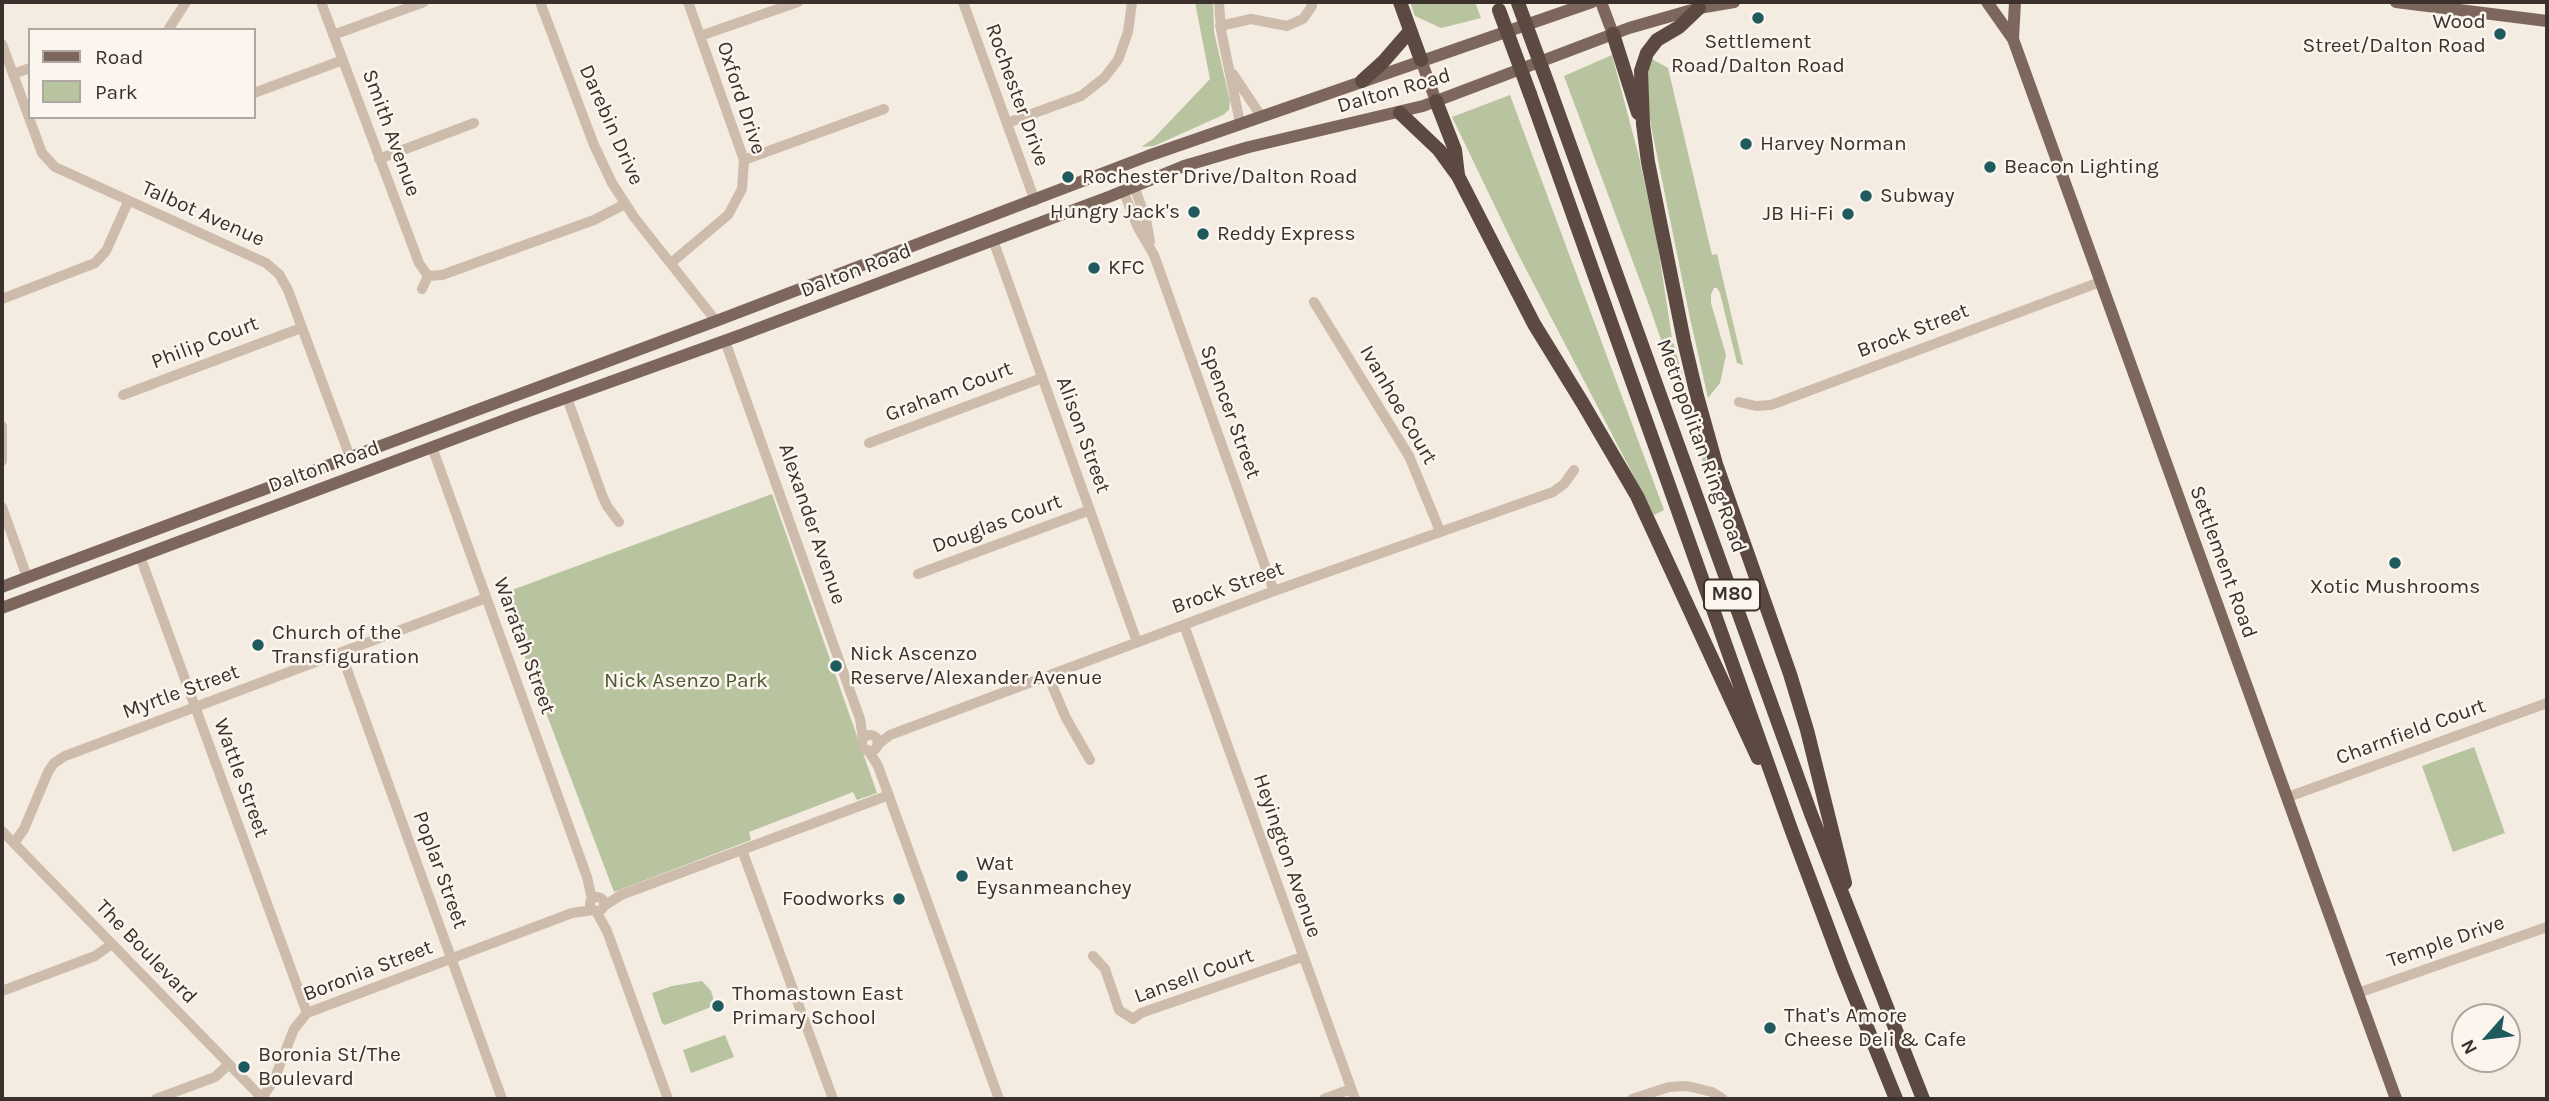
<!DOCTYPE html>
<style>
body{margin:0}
#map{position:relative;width:2549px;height:1101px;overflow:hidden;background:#f4ebe1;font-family:Karla,sans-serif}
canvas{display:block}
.frame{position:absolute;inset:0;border:4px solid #3b302b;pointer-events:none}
.legend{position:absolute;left:28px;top:28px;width:228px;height:91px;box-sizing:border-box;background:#fbf5ee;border:2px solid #aea6a0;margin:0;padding:9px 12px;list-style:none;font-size:21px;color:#3b302b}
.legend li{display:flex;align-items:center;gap:14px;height:35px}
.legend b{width:35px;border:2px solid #aea6a0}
.north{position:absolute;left:2451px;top:1003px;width:70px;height:70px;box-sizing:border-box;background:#fbf5ee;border:2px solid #aea6a0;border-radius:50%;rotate:242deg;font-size:19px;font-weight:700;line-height:28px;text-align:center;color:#3b302b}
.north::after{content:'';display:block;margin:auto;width:24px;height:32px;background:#1f5a5e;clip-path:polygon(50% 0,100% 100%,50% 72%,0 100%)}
</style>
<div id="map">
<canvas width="2549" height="1101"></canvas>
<div class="frame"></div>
<ul class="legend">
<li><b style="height:9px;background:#7d675c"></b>Road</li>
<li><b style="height:19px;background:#b8c4a0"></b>Park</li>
</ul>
<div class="north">N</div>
</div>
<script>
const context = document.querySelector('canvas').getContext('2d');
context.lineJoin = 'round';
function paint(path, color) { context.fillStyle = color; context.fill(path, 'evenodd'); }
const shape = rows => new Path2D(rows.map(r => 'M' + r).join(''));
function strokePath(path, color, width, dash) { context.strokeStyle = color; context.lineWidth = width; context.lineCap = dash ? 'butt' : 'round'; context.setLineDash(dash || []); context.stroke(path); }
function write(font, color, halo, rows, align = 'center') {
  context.font = font + ' Karla,sans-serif'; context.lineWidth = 5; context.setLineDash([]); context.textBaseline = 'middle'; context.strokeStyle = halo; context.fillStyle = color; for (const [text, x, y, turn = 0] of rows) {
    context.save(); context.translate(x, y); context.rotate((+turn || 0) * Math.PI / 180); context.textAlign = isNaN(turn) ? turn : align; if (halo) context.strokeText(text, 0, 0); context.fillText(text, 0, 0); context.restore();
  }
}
const green = shape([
 [1195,2,1213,2,1214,32,1230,101,1229,110,1223,115,1154,146,1141,147,1153,139,1210,79],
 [1410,2,1475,2,1481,18,1441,28,1415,16],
 [1612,55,1638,153,1656,234,1672,338,1709,470,1706,471,1649,305,1564,76],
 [1650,58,1668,68,1712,255,1717,254,1743,365,1737,363,1720,293,1717,288,1714,288,1711,294,1711,303,1726,355,1720,383,1708,398,1690,318,1649,116,1645,77],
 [1510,95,1664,510,1654,515,1516,250,1452,117],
 [772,494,877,793,857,800,853,792,749,832,751,840,614,892,501,594],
 [2474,747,2505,833,2453,852,2422,766],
 [702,981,711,991,714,1001,711,1007,665,1025,662,1023,652,993,672,986],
 [725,1035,734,1057,691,1073,683,1050]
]);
const minor = shape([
 [321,2,419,263,428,276,442,275,594,220,625,204],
 [540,2,594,145,612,183,634,217,716,321],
 [963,2,1035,201],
 [1219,2,1221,30,1240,123],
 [1220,26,1251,19,1287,26,1303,19,1312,6,1311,2],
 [168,30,186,2],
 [333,35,424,2],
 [700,36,798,2],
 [2,44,42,153,55,167,266,263,279,274,288,290,350,457],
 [13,74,30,68],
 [1233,74,1261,116],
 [254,93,343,60],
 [1007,123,1081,96,1104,78,1118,60,1128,32,1132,2],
 [379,159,474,123],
 [744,160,884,109],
 [1134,186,1146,219,1150,242],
 [1123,190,1138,228,1154,255,1274,591],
 [993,240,1137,642],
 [671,263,728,215,742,189,744,160,688,2],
 [422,289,428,276],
 [2,299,95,263,106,251,128,202],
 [1314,302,1409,456,1440,531],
 [725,341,860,719,863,739],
 [123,395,301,328],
 [567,398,602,495,607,506,619,522],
 [1739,402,1756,406,1771,405,2100,282],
 [2,426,2,461],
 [869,443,1042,378],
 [432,447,587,877,592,899],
 [2,507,27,577],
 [140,556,307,1013],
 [918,574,1090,510],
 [1184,625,1355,1099],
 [341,653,502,1099],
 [1048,676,1066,718,1090,760],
 '862 743a8 8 0 1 1 16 0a8 8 0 1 1-16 0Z',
 [877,745,890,735,1274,591,1553,492,1564,484,1574,470],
 [868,750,878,766,999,1099],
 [2288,797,2547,703],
 [2,831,263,1099],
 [14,843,24,829,48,772,54,763,65,756,486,598],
 [742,850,833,1099],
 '590 904a7 7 0 1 1 14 0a7 7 0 1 1-14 0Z',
 [604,906,621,895,889,795],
 [596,911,607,931,668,1099],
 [1093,956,1105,969,1119,1010,1133,1019,1141,1013,1302,957],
 [2,991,95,956,112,944],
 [2358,993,2547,927],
 [262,1098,274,1080,294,1029,307,1013,572,913,593,910],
 [156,1099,215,1077,229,1064],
 [1324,1099,1351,1089],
 [1632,1099,1669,1087,1687,1086,1712,1092,1723,1099]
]);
const major = shape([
 [1601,2,1613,34],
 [1987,2,2013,39,2396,1099],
 [2396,2,2547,21],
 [2013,39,2015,2],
 [1421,60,1436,101],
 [2,587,716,321,1148,156,1592,2],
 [2,608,518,415,741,335,1111,196,1184,166,1249,147,1423,106,1629,28,1699,8,1734,2]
]);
const highway = shape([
 [1400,2,1421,60],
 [1699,8,1679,27,1657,40,1647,53,1641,71,1643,124,1648,162,1684,341,1697,396,1716,464,1790,674,1807,730,1845,883],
 [1613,34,1638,113],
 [1362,81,1383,62,1410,31],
 [1549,87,1811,814,1923,1099],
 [1530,94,1791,829,1843,968,1896,1099],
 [1436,101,1455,150,1458,175],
 [1400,113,1439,150,1458,176,1534,324,1582,402,1637,496,1758,758]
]);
const highwayBridge = shape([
 [1518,3,1549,87],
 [1499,10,1530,94]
]);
const markers = [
 [1758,18,7,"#1f5a5e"],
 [2500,34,7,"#1f5a5e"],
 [1746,144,7,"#1f5a5e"],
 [1990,167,7,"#1f5a5e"],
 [1068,177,7,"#1f5a5e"],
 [1866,196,7,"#1f5a5e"],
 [1194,212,7,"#1f5a5e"],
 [1848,214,7,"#1f5a5e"],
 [1203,234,7,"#1f5a5e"],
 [1094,268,7,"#1f5a5e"],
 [2395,563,7,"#1f5a5e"],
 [258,645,7,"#1f5a5e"],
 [836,666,7,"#1f5a5e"],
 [962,876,7,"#1f5a5e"],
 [899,899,7,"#1f5a5e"],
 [718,1006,7,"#1f5a5e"],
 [1770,1028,7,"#1f5a5e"],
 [244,1067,7,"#1f5a5e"]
];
const shields = [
 [1732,595,56]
];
const shieldNames = [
 ["M80",1732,595]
];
const poiNames = [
 ["Wood",2486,22,"right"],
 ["Street/Dalton Road",2486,46,"right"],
 ["Settlement",1758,42,"center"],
 ["Road/Dalton Road",1758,66,"center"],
 ["Harvey Norman",1760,144],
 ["Beacon Lighting",2004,167],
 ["Rochester Drive/Dalton Road",1082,177],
 ["Subway",1880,196],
 ["Hungry Jack's",1180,212,"right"],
 ["JB Hi-Fi",1834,214,"right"],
 ["Reddy Express",1217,234],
 ["KFC",1108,268],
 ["Xotic Mushrooms",2395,587,"center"],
 ["Church of the",272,633],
 ["Transfiguration",272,657],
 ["Nick Ascenzo",850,654],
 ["Reserve/Alexander Avenue",850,678],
 ["Wat",976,864],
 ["Eysanmeanchey",976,888],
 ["Foodworks",885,899,"right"],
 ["Thomastown East",732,994],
 ["Primary School",732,1018],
 ["That's Amore",1784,1016],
 ["Cheese Deli & Cafe",1784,1040],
 ["Boronia St/The",258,1055],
 ["Boulevard",258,1079]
];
const streetNames = [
 ["Dalton Road",1394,91,-16],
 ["Rochester Drive",1017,95,70],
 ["Oxford Drive",741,98,72],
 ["Darebin Drive",611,125,66],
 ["Smith Avenue",391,133,70],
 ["Talbot Avenue",203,214,24],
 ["Dalton Road",856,271,-21],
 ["Brock Street",1913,331,-21],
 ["Philip Court",205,343,-21],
 ["Graham Court",949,392,-21],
 ["Ivanhoe Court",1398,405,60],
 ["Spencer Street",1230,412,70],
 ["Alison Street",1083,435,70],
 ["Metropolitan Ring Road",1701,446,70],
 ["Dalton Road",324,467,-20],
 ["Alexander Avenue",812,524,71],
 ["Douglas Court",997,524,-20],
 ["Settlement Road",2223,562,70],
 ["Brock Street",1228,588,-20],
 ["Waratah Street",524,646,70],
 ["Myrtle Street",181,692,-20],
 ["Charnfield Court",2411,732,-20],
 ["Wattle Street",241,778,70],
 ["Heyington Avenue",1287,856,71],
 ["Poplar Street",440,870,70],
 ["Temple Drive",2446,942,-19],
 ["The Boulevard",146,952,46],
 ["Boronia Street",368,971,-21],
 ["Lansell Court",1194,976,-20]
];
const parkNames = [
 ["Nick Asenzo Park",686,681]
];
paint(green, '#b8c4a0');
strokePath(minor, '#cdbbac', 10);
strokePath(major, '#7d675c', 12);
strokePath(highway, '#5c4a42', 14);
strokePath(highwayBridge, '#5c4a42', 14);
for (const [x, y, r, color] of markers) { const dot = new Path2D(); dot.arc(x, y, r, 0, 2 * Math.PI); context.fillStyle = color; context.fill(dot); strokePath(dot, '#fbf5ee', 2.5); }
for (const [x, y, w] of shields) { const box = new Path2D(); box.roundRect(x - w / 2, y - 15.5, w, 31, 5); context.fillStyle = '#fbf5ee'; context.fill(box); strokePath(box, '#3b302b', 2); }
write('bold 19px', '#3b302b', null, shieldNames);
write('21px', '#3b302b', '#fbf5ee', poiNames, 'left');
write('21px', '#3b302b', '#fbf5ee', streetNames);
write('21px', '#4a5a2e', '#fbf5ee', parkNames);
</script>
